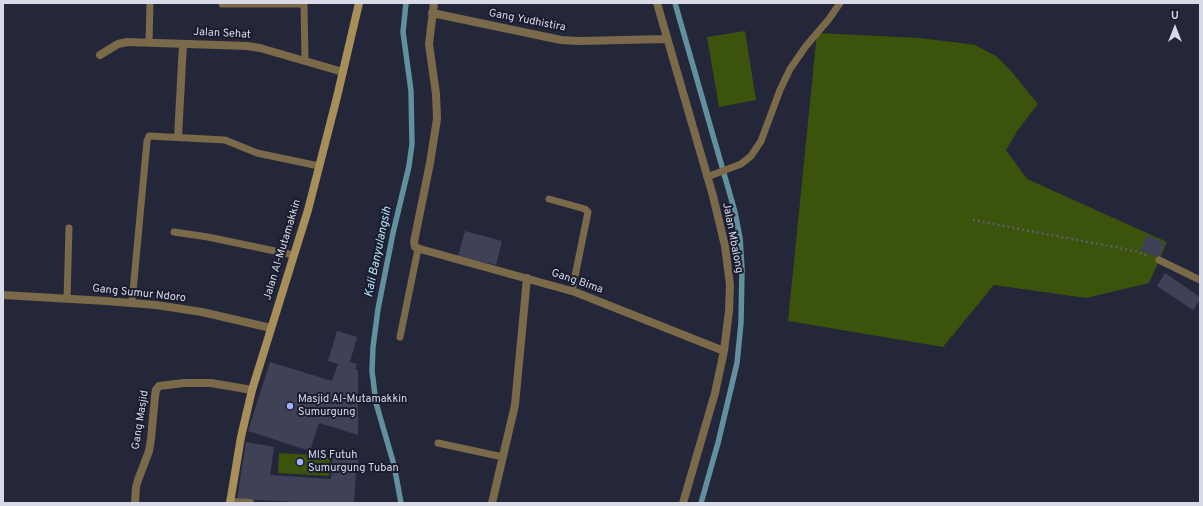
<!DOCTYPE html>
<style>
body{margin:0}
#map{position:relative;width:1203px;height:506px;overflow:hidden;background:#24273a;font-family:Overpass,sans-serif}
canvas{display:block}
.frame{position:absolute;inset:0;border:4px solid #d8dae7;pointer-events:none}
.north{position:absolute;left:1155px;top:8px;width:40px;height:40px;-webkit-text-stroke:3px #1a1d30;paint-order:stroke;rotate:0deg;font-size:11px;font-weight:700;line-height:16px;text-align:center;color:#d8dae7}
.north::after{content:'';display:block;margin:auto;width:14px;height:18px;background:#d8dae7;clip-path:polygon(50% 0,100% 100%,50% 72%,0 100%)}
</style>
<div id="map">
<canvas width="1203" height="506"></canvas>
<div class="frame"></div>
<div class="north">U</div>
</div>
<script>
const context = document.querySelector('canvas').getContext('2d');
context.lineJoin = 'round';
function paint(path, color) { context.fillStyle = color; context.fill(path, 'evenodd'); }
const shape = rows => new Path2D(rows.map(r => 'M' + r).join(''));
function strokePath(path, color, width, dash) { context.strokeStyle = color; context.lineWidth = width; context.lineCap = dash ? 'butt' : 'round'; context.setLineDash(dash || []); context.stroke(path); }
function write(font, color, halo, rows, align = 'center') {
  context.font = font + ' Overpass,sans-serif'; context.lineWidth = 4; context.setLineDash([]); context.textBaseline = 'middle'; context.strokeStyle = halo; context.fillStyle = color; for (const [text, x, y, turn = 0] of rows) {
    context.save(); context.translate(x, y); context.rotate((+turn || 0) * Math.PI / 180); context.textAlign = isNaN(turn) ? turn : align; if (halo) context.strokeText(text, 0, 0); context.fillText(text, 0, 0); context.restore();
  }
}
const green = shape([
 [745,31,756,100,719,107,707,37],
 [817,33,919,38,961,43,975,45,996,56,1011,71,1038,104,1018,130,1006,150,1027,179,1167,242,1149,283,1086,298,994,285,943,347,788,321],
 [279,453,330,456,329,476,278,473]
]);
const stream = shape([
 [675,3,735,212,740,238,742,269,741,323,737,363,718,443,701,503],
 [401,503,394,465,376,403,372,371,373,347,378,309,393,233,409,166,412,144,411,91,403,32,406,3]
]);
const building = shape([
 [465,231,502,241,496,265,458,256],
 [1147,235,1165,243,1159,258,1140,250],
 [1165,273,1200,297,1200,300,1193,310,1157,286],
 [337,331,357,337,350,362,357,364,355,369,358,370,358,435,319,423,310,451,248,431,270,362,332,381,338,364,328,361],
 [246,442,274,447,270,475,331,479,333,452,358,453,359,472,356,471,354,503,316,503,237,499]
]);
const path = shape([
 [973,220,1135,251,1149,256]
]);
const lane = shape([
 [304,3,305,61],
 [222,4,304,4],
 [149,42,150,3],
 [707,177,741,164,751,156,761,141,780,90,790,69,806,46,829,19,840,3],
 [549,199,585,209,588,212,572,291],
 [174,232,208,237,294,255],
 [1159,260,1200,280],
 [67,299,69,228],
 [132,302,147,141,149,136,225,140,257,153,319,166],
 [400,337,418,249],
 [438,443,503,457]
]);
const street = shape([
 [434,3,429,44,436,94,437,119,430,163,414,242,415,247,420,249,575,292,724,351],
 [657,3,713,196,725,246,730,285,729,311,724,351,715,393,683,503],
 [432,13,561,40,579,41,667,39],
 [100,55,118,44,127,42,247,46,260,48,343,72],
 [178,137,183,44],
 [3,295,106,301,156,305,202,312,271,328],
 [230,502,250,503],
 [135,503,136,487,138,480,149,451,151,439,155,396,156,390,159,386,184,383,211,383,252,390],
 [492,503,515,405,527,278]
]);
const secondary = shape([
 [230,503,241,437,252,390,308,210,337,97,359,3]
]);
const markers = [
 [290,406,4,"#a3b2fd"],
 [300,462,4,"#a3b2fd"]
];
const streetNames = [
 ["Gang Yudhistira",527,21,11],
 ["Jalan Sehat",222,34,3],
 ["Jalan Mbalong",732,238,79],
 ["Jalan Al-Mutamakkin",283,250,-73],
 ["Gang Bima",577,282,19],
 ["Gang Sumur Ndoro",139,294,6],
 ["Gang Masjid",141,420,-81]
];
const poiNames = [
 ["Masjid Al-Mutamakkin",298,400],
 ["Sumurgung",298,413],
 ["MIS Futuh",308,456],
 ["Sumurgung Tuban",308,469]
];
const waterNames = [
 ["Kali Banyulangsih",379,252,-78]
];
paint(green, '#3b530a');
strokePath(stream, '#62909e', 5.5);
paint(building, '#3f4257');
strokePath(path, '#5c5e6f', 2.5, [2, 3]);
strokePath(lane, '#7a6a49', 7);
strokePath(street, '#7a6a49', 8);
strokePath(secondary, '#a88e58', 8);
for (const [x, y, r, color] of markers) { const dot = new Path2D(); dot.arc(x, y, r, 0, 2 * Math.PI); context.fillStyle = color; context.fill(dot); strokePath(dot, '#1a1d30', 1.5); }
write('11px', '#d8dae7', '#1a1d30', streetNames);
write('11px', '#d8dae7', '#1a1d30', poiNames, 'left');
write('italic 12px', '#b6ebfa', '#1a1d30', waterNames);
</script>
